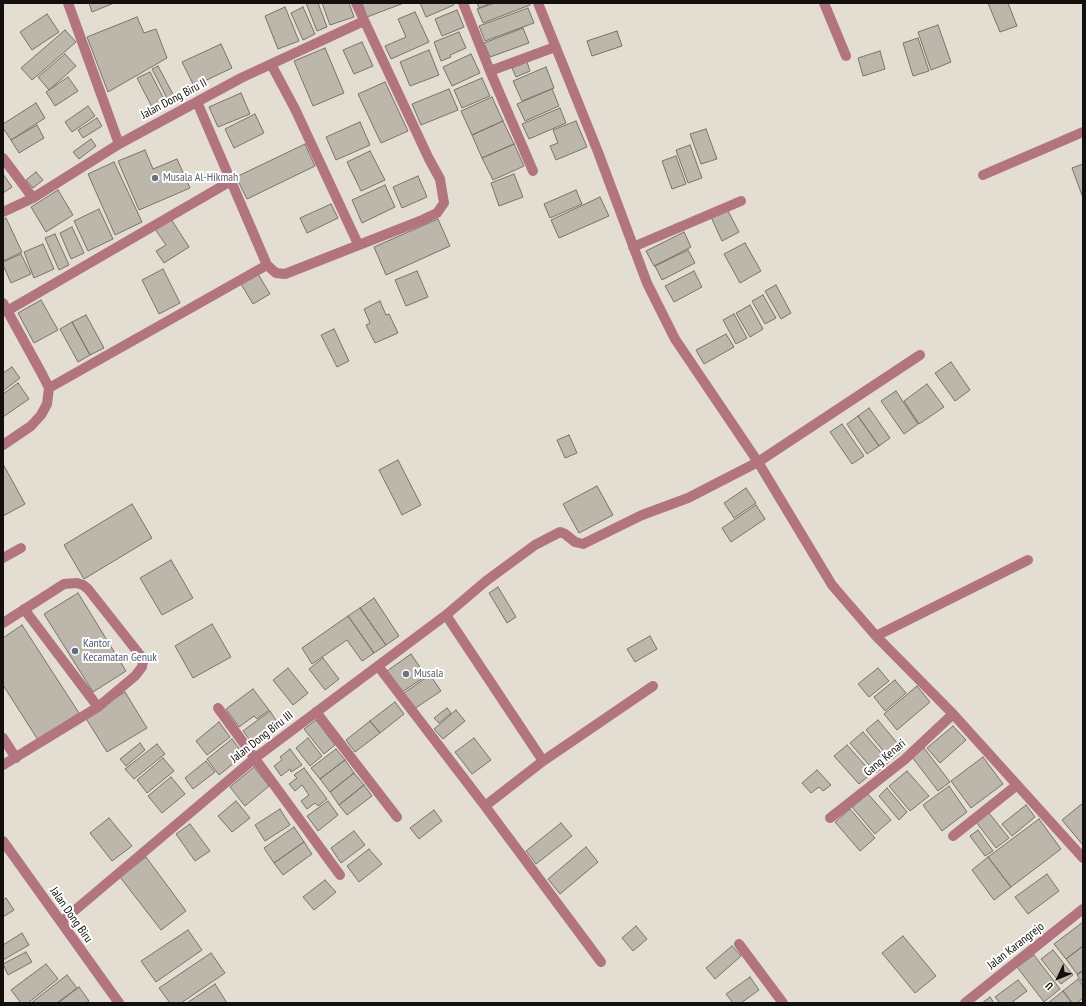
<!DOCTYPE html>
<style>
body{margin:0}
#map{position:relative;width:1086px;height:1006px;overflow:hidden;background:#e4ddd1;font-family:"PT Sans Narrow",sans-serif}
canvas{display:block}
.frame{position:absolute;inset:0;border:4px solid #12100c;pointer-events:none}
.north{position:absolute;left:1038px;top:958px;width:40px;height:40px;-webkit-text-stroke:3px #fff;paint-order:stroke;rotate:227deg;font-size:11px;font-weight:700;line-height:16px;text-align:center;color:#12100c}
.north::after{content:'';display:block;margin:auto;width:14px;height:18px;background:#12100c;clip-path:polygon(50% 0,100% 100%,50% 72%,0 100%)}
</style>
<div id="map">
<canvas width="1086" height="1006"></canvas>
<div class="frame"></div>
<div class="north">U</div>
</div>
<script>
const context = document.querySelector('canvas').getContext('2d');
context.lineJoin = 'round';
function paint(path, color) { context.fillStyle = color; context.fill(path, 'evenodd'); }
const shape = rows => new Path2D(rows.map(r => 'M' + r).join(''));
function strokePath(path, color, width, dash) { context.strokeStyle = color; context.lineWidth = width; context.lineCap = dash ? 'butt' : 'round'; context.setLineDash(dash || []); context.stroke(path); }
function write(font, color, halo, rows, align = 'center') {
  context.font = font + ' "PT Sans Narrow",sans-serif'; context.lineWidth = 4; context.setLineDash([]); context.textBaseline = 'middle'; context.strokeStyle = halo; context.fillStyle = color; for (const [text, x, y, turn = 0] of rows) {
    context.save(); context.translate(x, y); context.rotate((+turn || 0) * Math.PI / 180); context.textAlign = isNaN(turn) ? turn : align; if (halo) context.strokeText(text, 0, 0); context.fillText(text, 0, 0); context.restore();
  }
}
const building = shape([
 [89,3,114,3,92,12,89,3],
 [306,3,318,3,327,27,317,31,306,3],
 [322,3,349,3,354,17,330,25,322,3],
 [362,3,404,3,367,17,362,3],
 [420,3,453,3,454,5,426,17,420,3],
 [477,3,491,3,479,8,477,3],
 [495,3,530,3,530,5,483,23,477,9,495,3],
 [988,3,1008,3,1017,26,1000,32,988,3],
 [285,7,299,41,278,49,265,16,285,7],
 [303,7,315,34,303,40,291,13,303,7],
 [528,8,534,23,485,41,479,26,528,8],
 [457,10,464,27,442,36,435,19,457,10],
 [415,12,429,42,391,59,385,46,406,37,398,19,415,12],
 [47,14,59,32,32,50,20,32,47,14],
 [137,17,144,33,156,29,167,58,108,92,87,37,137,17],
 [938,25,951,62,931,70,918,32,938,25],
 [523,28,529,43,490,57,484,43,523,28],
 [65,30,76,42,32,80,21,68,65,30],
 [617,31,622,46,592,56,587,41,617,31],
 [459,32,466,48,450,55,451,57,441,61,434,42,459,32],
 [918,38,929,71,913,76,903,43,918,38],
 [362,42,373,66,354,74,343,50,362,42],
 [221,44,232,68,194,86,182,62,221,44],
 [325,48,344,93,313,106,294,61,325,48],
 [429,50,439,75,410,86,400,62,429,50],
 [880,51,885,69,863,76,858,58,880,51],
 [65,54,76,66,49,90,38,77,65,54],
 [471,54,480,73,452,86,443,67,471,54],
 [527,62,530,71,516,77,512,68,527,62],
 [158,66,176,100,170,104,152,69,158,66],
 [546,67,554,88,522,101,513,81,546,67],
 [150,72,166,103,153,109,137,78,150,72],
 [68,77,78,91,55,106,46,92,68,77],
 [482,78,490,96,462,108,454,90,482,78],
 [385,82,408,131,381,143,358,94,385,82],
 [449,89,458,110,421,125,412,104,449,89],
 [552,89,559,106,525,121,517,104,552,89],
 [241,93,250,114,218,127,209,107,241,93],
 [492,97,503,121,472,135,461,111,492,97],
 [36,103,45,118,11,140,3,128,3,124,36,103],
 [88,106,95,116,72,132,65,122,88,106],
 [560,108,566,123,529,139,522,124,560,108],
 [255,114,264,133,234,148,225,129,255,114],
 [97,118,102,126,83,138,78,130,97,118],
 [503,121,514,144,482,158,472,135,503,121],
 [576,121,587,147,556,160,550,146,558,143,553,130,576,121],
 [360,122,370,145,336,160,326,137,360,122],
 [37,125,44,138,19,153,11,140,37,125],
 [706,129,717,159,701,164,690,134,706,129],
 [91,139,96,146,79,159,73,152,91,139],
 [305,144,315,166,247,199,236,177,305,144],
 [514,144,524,166,493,180,482,158,514,144],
 [690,145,702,178,688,183,676,150,690,145],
 [145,150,153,169,177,159,190,188,139,210,118,161,145,150],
 [370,151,385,180,361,191,347,162,370,151],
 [676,156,686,184,672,189,662,161,676,156],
 [114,162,142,222,115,235,88,174,114,162],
 [1083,164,1083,198,1072,168,1083,164],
 [36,172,43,180,33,188,26,180,36,172],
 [3,174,12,187,3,193,3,174],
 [514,174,523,197,499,206,491,183,514,174],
 [418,176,427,197,402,208,393,187,418,176],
 [385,185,395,207,362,223,352,200,385,185],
 [58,190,73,215,46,232,31,207,58,190],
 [576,190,582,204,550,218,544,204,576,190],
 [600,197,609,216,559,238,551,220,600,197],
 [331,204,338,218,307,233,300,218,331,204],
 [99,209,113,239,88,251,74,221,99,209],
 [727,209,739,232,722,241,711,217,727,209],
 [6,218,22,252,3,261,3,220,6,218],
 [171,219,189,247,164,263,156,251,166,245,155,229,171,219],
 [438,219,450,246,386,275,374,247,438,219],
 [72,227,84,253,71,259,60,233,72,227],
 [684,232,691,247,654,266,646,251,684,232],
 [55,234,69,265,59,270,45,238,55,234],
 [745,243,761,271,740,283,724,254,745,243],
 [43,244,54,269,34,278,24,252,43,244],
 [688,250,695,263,662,280,655,266,688,250],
 [21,254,31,274,11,283,3,265,3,262,21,254],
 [163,269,180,303,159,314,142,280,163,269],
 [417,271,428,297,406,306,395,280,417,271],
 [694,271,702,287,674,302,665,286,694,271],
 [258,274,270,294,253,304,241,284,258,274],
 [776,285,791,313,781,319,765,291,776,285],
 [763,295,776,318,765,324,752,301,763,295],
 [41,300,58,330,34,343,18,313,41,300],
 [380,301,386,315,389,314,398,333,375,343,366,325,370,323,364,309,380,301],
 [750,305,763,329,750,337,736,313,750,305],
 [734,314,747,338,736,344,723,320,734,314],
 [86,315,104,348,90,355,72,322,86,315],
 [72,322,90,355,78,362,60,329,72,322],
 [334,329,349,361,337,367,321,335,334,329],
 [726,334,734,347,704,364,696,350,726,334],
 [951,362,970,390,955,401,935,373,951,362],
 [12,367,20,378,3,391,3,373,12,367],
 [18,383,29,399,3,417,3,394,18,383],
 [927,384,944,407,919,424,904,401,927,384],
 [896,391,918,424,904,434,881,401,896,391],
 [869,408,890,438,879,446,858,416,869,408],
 [858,416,879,446,867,454,847,424,858,416],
 [842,424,864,456,852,464,830,432,842,424],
 [569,435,577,453,565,458,557,440,569,435],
 [398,460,421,505,402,515,379,470,398,460],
 [3,464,25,504,3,516,3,464],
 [597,486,613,515,579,533,563,504,597,486],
 [746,488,756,503,734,518,724,503,746,488],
 [132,504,152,538,84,579,64,545,132,504],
 [756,505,765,519,731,542,722,528,756,505],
 [171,560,193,598,162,615,140,578,171,560],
 [498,587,516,617,507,623,489,593,498,587],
 [78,593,126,671,93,692,44,614,78,593],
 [374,598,399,636,386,645,360,608,374,598],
 [360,608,386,645,374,653,348,616,360,608],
 [348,616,374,653,362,661,347,640,312,664,302,648,348,616],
 [212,624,231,657,193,678,175,646,212,624],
 [22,625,79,713,38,740,3,685,3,638,22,625],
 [650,636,657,649,635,662,627,649,650,636],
 [411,654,426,676,402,692,387,671,411,654],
 [323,658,339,679,325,690,309,669,323,658],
 [288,668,308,693,293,705,273,680,288,668],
 [878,668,889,681,869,697,858,684,878,668],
 [430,675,441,691,414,709,404,693,430,675],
 [895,680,906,693,885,711,874,697,895,680],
 [917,686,930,702,897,730,884,714,917,686],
 [253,689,269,710,257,719,254,716,239,727,226,709,253,689],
 [125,692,147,728,107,752,85,717,125,692],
 [395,702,404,714,380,733,370,721,395,702],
 [447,708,451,713,439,723,434,718,447,708],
 [456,710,465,721,443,739,434,729,456,710],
 [270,711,281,728,255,747,243,731,270,711],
 [316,720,335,745,324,754,304,729,316,720],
 [878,720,903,750,891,760,866,730,878,720],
 [370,721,380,733,355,752,346,740,370,721],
 [219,722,230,737,207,755,196,741,219,722],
 [953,726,966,740,940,763,927,748,953,726],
 [863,732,889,762,876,773,850,743,863,732],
 [308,738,322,756,310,766,296,748,308,738],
 [474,738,491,760,472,774,455,752,474,738],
 [232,739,244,755,219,775,207,759,232,739],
 [140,743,145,750,126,766,120,759,140,743],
 [157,744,165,754,134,779,125,769,157,744],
 [847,745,872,773,859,784,834,756,847,745],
 [924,748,950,782,938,791,912,757,924,748],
 [290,749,302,765,291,772,290,769,281,776,274,766,282,760,280,757,290,749],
 [336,749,345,760,320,779,311,768,336,749],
 [983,757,1003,784,971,808,951,781,983,757],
 [163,758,174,771,147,793,137,780,163,758],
 [345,760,354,773,330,792,320,779,345,760],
 [206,761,215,772,193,789,185,778,206,761],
 [254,767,269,786,245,806,230,787,254,767],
 [304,768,327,799,318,806,315,803,307,809,301,801,309,795,302,785,295,791,289,784,297,778,294,775,304,768],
 [817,770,831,785,823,791,819,787,811,793,802,783,817,770],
 [907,771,929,796,910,811,889,786,907,771],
 [354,773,364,785,339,805,330,792,354,773],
 [171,777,185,794,162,813,148,796,171,777],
 [364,785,372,796,347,815,339,805,364,785],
 [949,786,967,812,942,831,923,805,949,786],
 [887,788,907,812,899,820,879,796,887,788],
 [868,794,891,820,875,834,852,807,868,794],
 [236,801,250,818,232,832,218,816,236,801],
 [328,801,338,815,318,831,307,816,328,801],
 [1083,803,1083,845,1062,820,1083,803],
 [1026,805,1035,817,1012,836,1002,824,1026,805],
 [280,809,290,825,265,841,255,825,280,809],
 [850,809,875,838,860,851,835,822,850,809],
 [434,810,442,821,419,839,410,828,434,810],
 [989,813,1009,838,996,848,976,822,989,813],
 [109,818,132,846,112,861,90,833,109,818],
 [1039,819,1061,849,1011,887,988,857,1039,819],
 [561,823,572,836,536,864,526,851,561,823],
 [190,824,210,851,195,861,176,834,190,824],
 [294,827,304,842,274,863,264,848,294,827],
 [978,830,993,851,985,856,970,836,978,830],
 [354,831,365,845,341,863,331,848,354,831],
 [304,842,312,854,283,875,274,863,304,842],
 [586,847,598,862,560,894,548,879,586,847],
 [369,849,382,864,359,882,347,866,369,849],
 [146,857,186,911,161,930,120,877,146,857],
 [988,857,1011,887,994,900,972,870,988,857],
 [1047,874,1059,891,1028,914,1015,897,1047,874],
 [325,880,336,892,314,910,303,897,325,880],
 [6,898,14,910,3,917,3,900,6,898],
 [1083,922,1083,946,1066,959,1054,944,1083,922],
 [636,926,647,939,633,951,622,938,636,926],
 [188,930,202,950,156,982,141,961,188,930],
 [22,933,29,945,3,960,3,945,22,933],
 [903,936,936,976,915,993,882,953,903,936],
 [732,946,741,956,715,979,706,968,732,946],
 [1083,946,1083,970,1077,974,1066,959,1083,946],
 [1053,950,1073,975,1061,984,1041,959,1053,950],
 [26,952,32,962,8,975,3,964,26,952],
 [211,953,225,973,181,1003,170,1003,159,988,211,953],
 [1034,955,1060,989,1044,1002,1017,967,1034,955],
 [46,964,58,979,28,1003,21,1003,11,990,46,964],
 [1083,971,1083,983,1077,975,1083,971],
 [67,975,77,988,57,1003,31,1003,67,975],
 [750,977,759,990,741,1003,733,1003,726,994,750,977],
 [1078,979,1083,986,1083,998,1077,1003,1072,1003,1063,991,1078,979],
 [1018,980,1027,991,1011,1003,1000,1003,995,997,1018,980],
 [215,984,227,1003,187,1003,215,984],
 [79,987,89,1001,86,1003,58,1003,79,987],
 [1063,991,1072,1003,1048,1003,1063,991],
 [990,997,994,1003,982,1003,990,997]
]);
const minor = shape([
 [68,3,119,144],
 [463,3,490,71,533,171],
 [538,3,598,152,647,283,675,339,758,462,832,585,876,636,953,714,1083,858],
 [824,3,846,56],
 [271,64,295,109,358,244],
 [490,71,555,47],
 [197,102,267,265],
 [3,158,33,198],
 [983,175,1083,132],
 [3,212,33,198,119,144,241,78,364,21],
 [633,247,741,201],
 [3,303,42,374,49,388,47,404,41,415,31,426,3,445],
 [7,311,231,181],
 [49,388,267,265,276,273,285,274,420,221,437,213,444,203,440,179,429,159,356,3],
 [3,558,21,548],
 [24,609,98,707],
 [446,615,543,761],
 [3,623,64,584,77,583,83,585,88,589,140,655,143,661,142,667,135,676,98,707,3,765],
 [876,636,1028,560],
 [378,666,485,806,601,962],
 [218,708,340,875],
 [316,712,397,817],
 [3,738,16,758],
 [485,806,543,761,653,686],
 [830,818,904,760,953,714],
 [953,836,1017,785],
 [3,841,119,1003],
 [61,922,255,758,446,615,486,581,535,545,560,532,565,534,575,542,583,544,642,515,688,498,758,462,920,355],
 [739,944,783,1003],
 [965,1003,1083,909]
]);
const markers = [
 [155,178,4,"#6b7280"],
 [75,651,4,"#5c6f8a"],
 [406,674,4,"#6b7280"]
];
const streetNames = [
 ["Jalan Dong Biru II",174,99,-28],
 ["Jalan Dong Biru III",262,737,-38],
 ["Gang Kenari",885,758,-40],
 ["Jalan Dong Biru",71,915,55],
 ["Jalan Karangrejo",1016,946,-38]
];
const worshipNames = [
 ["Musala Al-Hikmah",163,178],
 ["Musala",414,674]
];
const serviceNames = [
 ["Kantor",83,644],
 ["Kecamatan Genuk",83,658]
];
paint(building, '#bdb6aa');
strokePath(building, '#797368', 1);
strokePath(minor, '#b2757f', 10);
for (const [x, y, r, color] of markers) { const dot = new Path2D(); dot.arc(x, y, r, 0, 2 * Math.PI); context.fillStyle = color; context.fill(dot); strokePath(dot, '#fff', 1.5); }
write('12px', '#12100c', '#fff', streetNames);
write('12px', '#5b616d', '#fff', worshipNames, 'left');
write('12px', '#4e5e75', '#fff', serviceNames, 'left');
</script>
